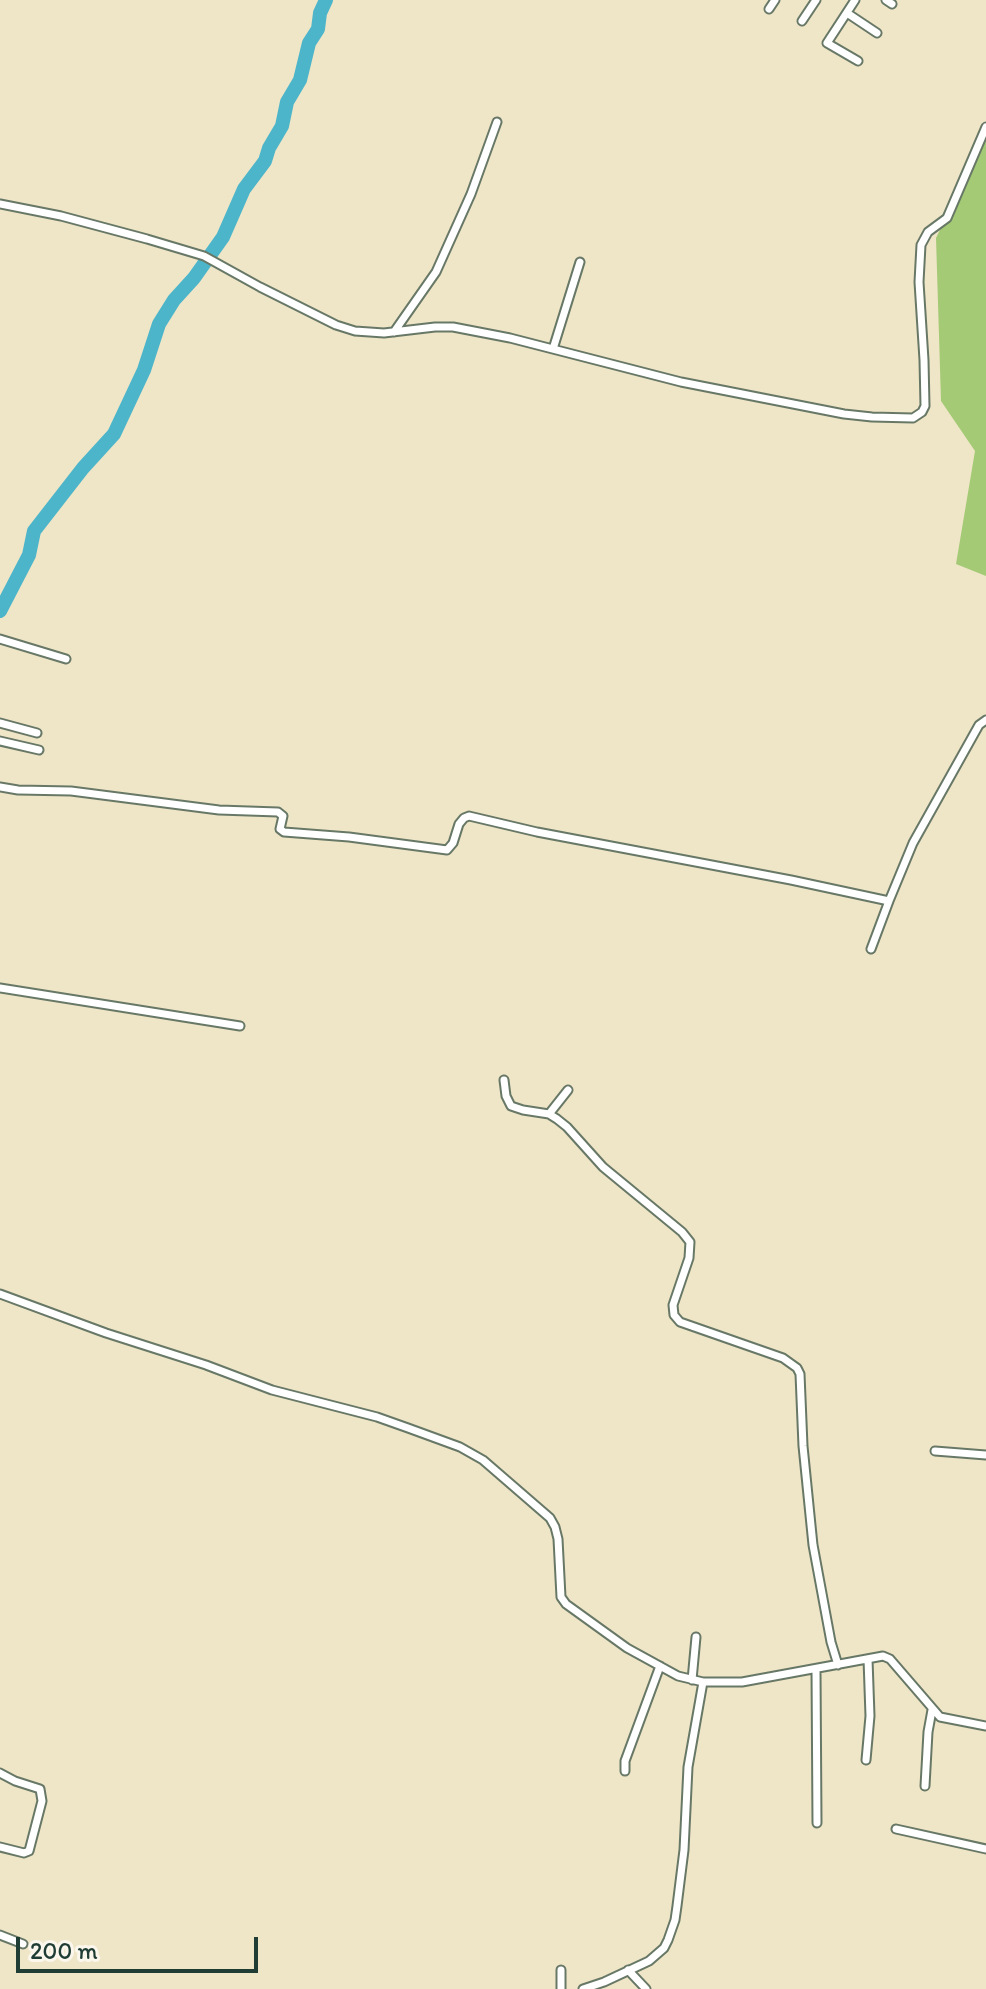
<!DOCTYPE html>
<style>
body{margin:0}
#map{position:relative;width:986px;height:1989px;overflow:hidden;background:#efe5c7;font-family:Itim,sans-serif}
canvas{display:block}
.scale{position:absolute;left:16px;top:1937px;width:242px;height:36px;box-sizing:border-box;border:4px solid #1f3d34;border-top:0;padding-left:10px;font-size:24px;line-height:28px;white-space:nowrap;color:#1f3d34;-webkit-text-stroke:6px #fbf7ec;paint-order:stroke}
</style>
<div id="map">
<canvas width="986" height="1989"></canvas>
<div class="scale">200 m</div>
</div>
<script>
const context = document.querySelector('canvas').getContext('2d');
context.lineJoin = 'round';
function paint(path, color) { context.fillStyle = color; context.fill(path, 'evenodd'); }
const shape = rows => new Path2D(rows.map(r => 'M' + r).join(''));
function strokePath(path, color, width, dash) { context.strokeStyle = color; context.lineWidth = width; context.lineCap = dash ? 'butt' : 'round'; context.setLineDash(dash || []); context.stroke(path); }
const green = shape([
 [986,135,986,576,956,564,975,451,941,401,936,238]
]);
const river = shape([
 [0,611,29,555,34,531,83,468,114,434,144,370,159,324,174,300,194,278,223,237,244,189,265,161,269,148,282,126,287,102,300,80,309,43,318,29,320,13,326,0]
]);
const minor = shape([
 [855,0,827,43,858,61],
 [886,0,892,4],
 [769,9,775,0],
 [847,13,877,33],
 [802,21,816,0],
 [0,204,61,216,147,239,204,256,260,287,336,325,355,331,384,333,435,327,453,327,510,338,681,382,844,414,872,417,913,418,922,412,925,406,924,360,919,282,921,245,928,232,947,218,986,127],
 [394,332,436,272,471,194,497,122],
 [553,349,580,262],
 [0,639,66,659],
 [0,723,37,733],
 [0,741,39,750],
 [0,787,18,790,71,791,219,810,278,812,283,816,280,829,284,832,349,837,447,850,453,843,459,824,464,818,469,816,537,832,791,880,889,901,913,843,979,725,986,720],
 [871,949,889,901],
 [0,988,240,1026],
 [504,1080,506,1096,511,1106,523,1110,549,1114,557,1119,567,1127,603,1167,682,1232,690,1242,689,1258,673,1305,674,1315,680,1322,783,1358,797,1368,800,1374,803,1446,813,1545,831,1642,838,1665],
 [549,1114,568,1090],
 [0,1294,106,1333,206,1365,272,1390,377,1417,408,1428,460,1447,483,1460,550,1518,555,1527,558,1539,561,1597,566,1604,627,1648,678,1676,703,1682,742,1682,883,1656,890,1659,940,1717,986,1726],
 [935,1451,986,1455],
 [816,1669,817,1823],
 [692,1680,696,1637],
 [866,1760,870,1716,868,1659],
 [625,1771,625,1761,660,1666],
 [0,1773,15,1781,40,1789,42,1801,29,1851,24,1853,0,1847],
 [925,1786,928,1732,932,1710],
 [896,1829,986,1849],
 [0,1935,23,1944],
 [628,1970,646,1989],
 [561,1989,561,1970],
 [583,1989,604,1982,649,1961,664,1948,668,1940,675,1920,677,1906,684,1850,688,1767,703,1682]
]);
paint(green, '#a4ca75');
strokePath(river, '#4cb5ca', 14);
strokePath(minor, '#687867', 11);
strokePath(minor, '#fff', 7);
</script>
